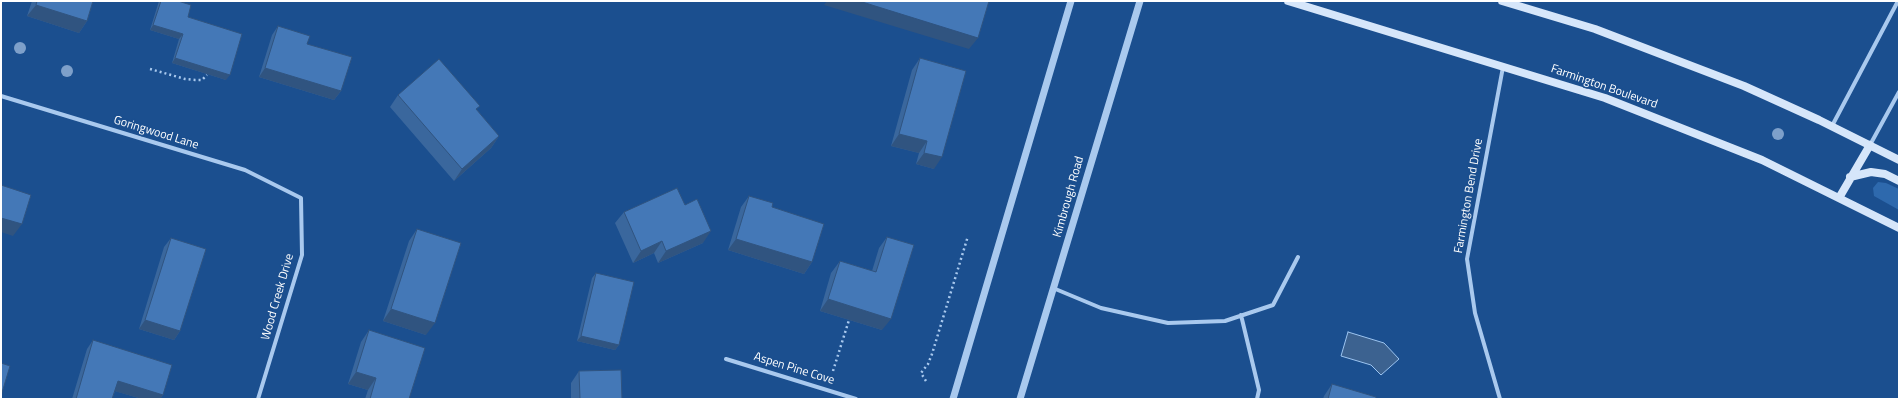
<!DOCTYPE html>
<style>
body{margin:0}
#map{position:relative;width:1900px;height:400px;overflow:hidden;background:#1b4f8f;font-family:"Titillium Web",sans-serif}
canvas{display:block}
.frame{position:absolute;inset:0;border:2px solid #fff;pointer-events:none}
</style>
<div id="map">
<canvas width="1900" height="400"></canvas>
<div class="frame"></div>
</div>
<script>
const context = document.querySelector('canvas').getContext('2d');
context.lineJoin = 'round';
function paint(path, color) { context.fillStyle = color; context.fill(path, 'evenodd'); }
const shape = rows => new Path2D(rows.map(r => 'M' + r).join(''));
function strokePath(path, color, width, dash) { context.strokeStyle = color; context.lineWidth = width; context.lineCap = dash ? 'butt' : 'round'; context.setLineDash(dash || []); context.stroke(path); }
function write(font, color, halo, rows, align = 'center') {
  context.font = font + ' "Titillium Web",sans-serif'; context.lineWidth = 3.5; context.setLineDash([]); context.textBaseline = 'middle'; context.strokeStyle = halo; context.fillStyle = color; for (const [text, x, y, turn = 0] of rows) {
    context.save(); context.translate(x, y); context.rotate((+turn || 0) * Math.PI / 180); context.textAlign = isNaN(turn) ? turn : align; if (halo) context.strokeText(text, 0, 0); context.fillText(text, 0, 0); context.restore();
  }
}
const green = shape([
 [1878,182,1886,183,1899,189,1899,210,1874,196,1873,188]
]);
const water = shape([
 [1348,332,1384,343,1399,359,1381,375,1371,365,1341,356,1348,332]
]);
const path = shape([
 [150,69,185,79,195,80,202,80,207,75],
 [833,371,849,320],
 [926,381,921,373,928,364,932,354,968,236]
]);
const minor = shape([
 [1,96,245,170,301,198,302,255,258,399],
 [1832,126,1898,1],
 [1870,145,1899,92],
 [1053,288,1101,308,1168,323,1225,321,1273,305,1298,257],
 [1241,315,1259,390,1257,399],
 [726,359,856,399],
 [1500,399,1475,313,1467,259,1503,67]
]);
const tertiary = shape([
 [953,399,1071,1],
 [1020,399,1140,1]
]);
const secondary = shape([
 [1288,1,1605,98,1762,160,1899,228],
 [1502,1,1595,29,1744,86,1819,120,1899,160],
 [1850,177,1871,172,1885,174,1899,181],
 [1839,198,1870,145]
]);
const trees = [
 [20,48],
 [67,71],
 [1778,134]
];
const wall = shape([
 [32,1,93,1,87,21,79,33,27,16],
 [159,1,178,1,226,80,172,63,179,39,150,30],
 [278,26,307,44,341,91,334,100,259,77,272,35],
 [920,58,934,169,916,164,919,153,891,146,912,70],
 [398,95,477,110,499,136,491,148,454,181,390,107],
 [749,196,772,207,812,262,804,274,728,250,741,207],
 [685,205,703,243,658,263,654,253,633,263,615,223,624,212],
 [417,229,426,335,383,321,409,241],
 [887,237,882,330,820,311,831,273,840,261,872,271,879,248],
 [171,238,180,331,174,340,139,329,164,247],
 [596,273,619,345,615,350,577,341,592,278],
 [369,330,409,399,365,399,368,390,348,384,361,342],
 [93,340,163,395,160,399,142,399,115,391,112,399,72,399,87,349],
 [579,371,622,399,571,399,571,383],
 [1332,384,1376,399,1323,399,1324,396]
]);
const shadedWall = shape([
 [827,1,859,1,978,38,969,49,824,5],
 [36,5,87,21,79,33,27,16],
 [153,25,183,34,179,39,150,30],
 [175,58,230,75,226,80,172,63],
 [265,68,341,91,334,100,259,77],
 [899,134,927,141,919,153,891,146],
 [499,136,491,148,454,181,462,169],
 [924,153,942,157,934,169,916,164],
 [1,218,22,224,13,236,1,232],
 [711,231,703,243,658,263,666,251],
 [736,239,812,262,804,274,728,250],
 [662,241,654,253,633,263,641,251],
 [828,299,891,319,882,330,820,311],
 [391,309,435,323,426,335,383,321],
 [145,320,180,331,174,340,139,329],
 [581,336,619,345,615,350,577,341],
 [356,372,376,378,368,390,348,384],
 [118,381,163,395,160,399,142,399,111,390]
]);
const building = shape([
 [37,1,93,1,87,21,36,5,37,1],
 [161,1,178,1,191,5,188,17,242,34,230,75,175,58,183,34,153,25,161,1],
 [859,1,989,1,978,38,859,1],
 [278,26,310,36,307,44,352,57,341,91,265,68,278,26],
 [920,58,966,71,942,157,924,153,927,141,899,134,920,58],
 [439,59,480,106,476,109,499,136,462,169,398,95,439,59],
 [1,185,31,195,22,224,1,218,1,185],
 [677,188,685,205,697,199,711,231,666,251,662,241,641,251,624,212,677,188],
 [749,196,773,203,772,207,824,224,812,262,736,239,749,196],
 [417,229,461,243,435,323,391,309,417,229],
 [887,237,914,245,891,319,828,299,840,261,876,272,887,237],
 [171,238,206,249,180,331,145,320,171,238],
 [596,273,634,282,619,345,581,336,596,273],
 [369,330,425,348,409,399,370,399,376,378,356,372,369,330],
 [93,340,172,365,163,395,118,381,112,399,76,399,93,340],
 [1,363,10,366,1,396,1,363],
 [621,370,622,399,580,399,579,371,621,370],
 [1332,384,1376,397,1376,399,1328,399,1332,384]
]);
const streetNames = [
 ["Farmington Boulevard",1604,87,19],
 ["Goringwood Lane",156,133,17],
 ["Farmington Bend Drive",1469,196,-80],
 ["Kimbrough Road",1069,197,-74],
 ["Wood Creek Drive",278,297,-74],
 ["Aspen Pine Cove",794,369,17]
];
paint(green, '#2e69ad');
paint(water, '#3c6290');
strokePath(water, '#9cc4f0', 1);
strokePath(path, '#a9c9ee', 2.5, [2, 3]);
strokePath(minor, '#a9c9ee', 4);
strokePath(tertiary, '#a9c9ee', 7);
strokePath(secondary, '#d6e6fa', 8);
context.fillStyle = '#7ea0ca';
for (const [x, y] of trees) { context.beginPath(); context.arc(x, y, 6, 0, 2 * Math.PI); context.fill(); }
paint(wall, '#3a679d');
paint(shadedWall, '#305480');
paint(building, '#4478b7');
strokePath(building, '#305480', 1);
write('12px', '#fff', '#1b4f8f', streetNames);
</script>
